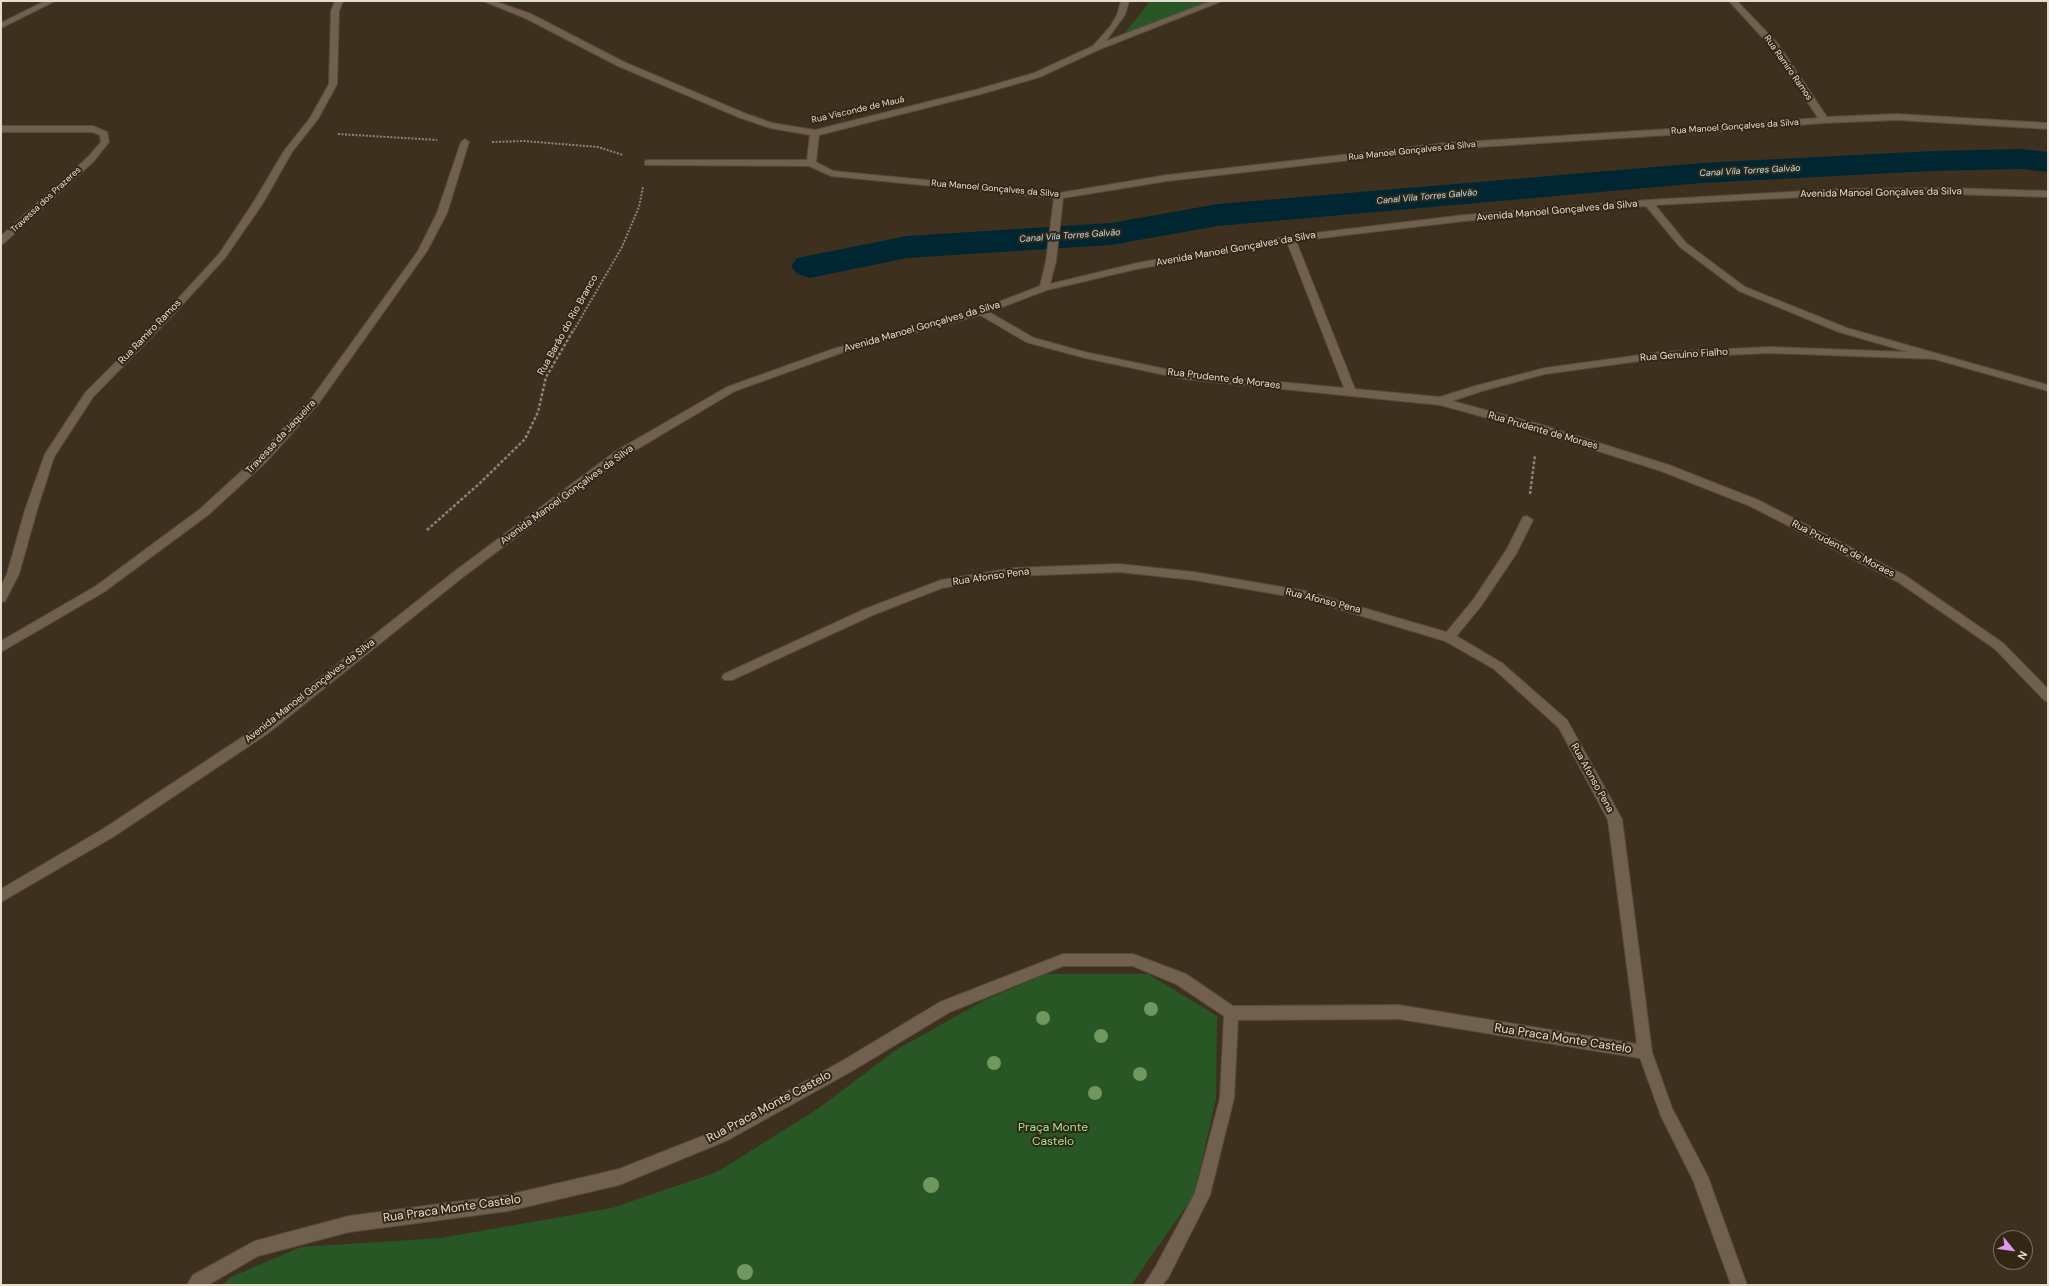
<!DOCTYPE html>
<meta charset="utf-8">
<style>
body{margin:0}
#map{position:relative;width:2049px;height:1286px;overflow:hidden;background:#3e301f;font-family:"DM Sans",sans-serif}
canvas{display:block}
.frame{position:absolute;inset:0;border:2px solid #e6ddd2;pointer-events:none}
.north{position:absolute;left:1993px;top:1230px;width:40px;height:40px;box-sizing:border-box;background:#342615;border:1px solid #7b6f61;border-radius:50%;rotate:119deg;font-size:11px;font-weight:700;line-height:16px;text-align:center;color:#e6ddd2}
.north::after{content:'';display:block;margin:auto;width:14px;height:18px;background:#de98f3;clip-path:polygon(50% 0,100% 100%,50% 72%,0 100%)}
</style>
<div id="map">
<canvas width="2049" height="1286"></canvas>
<div class="frame"></div>
<div class="north">N</div>
</div>
<script>
const context = document.querySelector('canvas').getContext('2d');
context.lineJoin = 'round';
function paint(path, color) { context.fillStyle = color; context.fill(path, 'evenodd'); }
const shape = rows => new Path2D(rows.map(r => 'M' + r).join(''));
function strokePath(path, color, width, dash) { context.strokeStyle = color; context.lineWidth = width; context.lineCap = dash ? 'butt' : 'round'; context.setLineDash(dash || []); context.stroke(path); }
function write(font, color, halo, rows, align = 'center') {
  context.font = font + ' "DM Sans",sans-serif'; context.lineWidth = 4; context.setLineDash([]); context.textBaseline = 'middle'; context.strokeStyle = halo; context.fillStyle = color; for (const [text, x, y, turn = 0] of rows) {
    context.save(); context.translate(x, y); context.rotate((+turn || 0) * Math.PI / 180); context.textAlign = isNaN(turn) ? turn : align; if (halo) context.strokeText(text, 0, 0); context.fillText(text, 0, 0); context.restore();
  }
}
const green = shape([
 [1146,1,1216,1,1121,38,1148,4],
 [1046,974,1148,974,1217,1016,1216,1099,1194,1195,1131,1285,224,1285,229,1278,301,1247,441,1238,612,1208,717,1172,819,1108,896,1050,985,1000]
]);
const canal = shape([
 [2021,149,2048,152,2048,172,2021,169,1932,171,1702,183,1218,226,1111,245,907,258,810,278,797,274,791,266,797,258,907,236,1111,223,1218,204,1702,163,1932,151,2021,149]
]);
const pathFar1 = shape([
 [338,134,437,140],
 [492,142,524,141,598,147,623,155],
 [574,330,622,247,639,207,643,187]
]);
const path = shape([
 [1530,494,1535,455],
 [427,530,480,483,525,439,538,412,546,377,574,329]
]);
const pedestrian = shape([
 [1527,516,1533,520,1516,554,1481,606,1453,640,1445,640,1443,637,1445,634,1473,600,1507,549,1523,517,1527,516]
]);
const minor = shape([
 [45,1,55,1,1,28,1,23,45,1],
 [335,1,343,1,339,11,337,84,318,119,292,152,263,203,225,258,171,317,93,397,54,457,37,510,19,574,5,601,1,602,1,586,7,574,25,510,45,454,85,393,165,313,219,254,253,203,284,151,310,118,329,84,331,11,335,1],
 [483,1,494,1,531,14,624,62,744,113,772,123,815,130,975,90,1034,73,1093,46,1110,27,1117,15,1121,1,1129,1,1125,15,1106,41,1211,1,1222,1,1098,50,1040,77,981,94,819,135,816,162,833,171,1059,193,1167,175,1447,143,1701,127,1818,118,1772,48,1729,1,1737,1,1778,44,1827,117,1897,114,2048,123,2048,129,1897,120,1824,123,1701,133,1447,149,1167,181,1063,198,1056,261,1050,284,1137,263,1290,236,1464,215,1648,200,1841,189,1947,188,2048,191,2048,197,1947,194,1841,195,1655,205,1686,243,1745,287,1847,328,2048,385,2048,391,1934,359,1770,353,1662,358,1545,374,1482,391,1452,401,1542,425,1669,465,1758,500,1906,576,2003,643,2048,689,2048,702,2044,700,1995,649,1898,582,1750,506,1661,471,1535,431,1440,405,1184,379,1085,358,1026,342,980,315,841,353,735,391,624,457,463,577,267,734,113,837,1,902,1,889,103,829,259,726,455,571,616,451,727,387,833,349,978,310,1040,286,1046,261,1054,198,831,176,809,166,645,165,645,161,648,160,807,160,810,135,770,128,738,117,618,66,525,18,483,1],
 [1646,206,1680,247,1739,291,1839,332,1908,352,1770,347,1662,352,1545,368,1475,386,1440,397,1355,389,1296,241,1464,221,1646,206],
 [1287,242,1344,388,1184,373,1085,352,1034,338,989,312,1047,290,1137,269,1287,242],
 [1,126,93,126,107,132,109,142,94,161,4,243,1,244,1,236,88,157,101,142,100,135,92,132,1,132,1,126],
 [465,139,469,142,447,213,427,251,319,403,266,462,208,515,104,592,1,652,1,641,96,586,200,509,258,456,311,399,418,251,437,213,461,142,465,139],
 [1119,564,1194,572,1305,591,1453,634,1502,663,1567,720,1622,819,1652,1052,1672,1108,1708,1177,1747,1285,1731,1285,1693,1180,1661,1116,1640,1058,1399,1019,1238,1020,1234,1098,1210,1195,1168,1278,1162,1285,1144,1285,1156,1266,1195,1193,1220,1098,1224,1016,1176,984,1133,966,1063,966,950,1012,852,1071,728,1140,619,1185,508,1211,349,1232,258,1256,208,1285,187,1285,193,1275,255,1241,349,1216,508,1195,619,1169,718,1130,842,1061,940,1002,1063,954,1133,954,1186,974,1233,1006,1399,1005,1637,1044,1608,820,1559,728,1494,669,1445,641,1305,599,1194,580,1119,572,1014,576,942,588,873,615,732,680,724,680,722,677,724,674,865,609,941,580,1014,568,1119,564]
]);
const trees = [
 [1151,1009,7],
 [1043,1018,7],
 [1101,1036,7],
 [994,1063,7],
 [1140,1074,7],
 [1095,1093,7],
 [931,1185,8],
 [745,1272,8]
];
const farStreetnames = [
 ["Rua Ramiro Ramos",1788,68,55],
 ["Rua Visconde de Mauá",858,110,-13],
 ["Rua Manoel Gonçalves da Silva",1735,127,-4],
 ["Rua Manoel Gonçalves da Silva",1412,151,-6],
 ["Rua Manoel Gonçalves da Silva",995,189,5],
 ["Travessa dos Prazeres",46,200,-43]
];
const farWaternames = [
 ["Canal Vila Torres Galvão",1750,171,-3],
 ["Canal Vila Torres Galvão",1427,197,-5],
 ["Canal Vila Torres Galvão",1070,236,-4]
];
const streetNames = [
 ["Avenida Manoel Gonçalves da Silva",1881,193,-1],
 ["Avenida Manoel Gonçalves da Silva",1557,211,-5],
 ["Avenida Manoel Gonçalves da Silva",1236,249,-10],
 ["Rua Barão do Rio Branco",568,325,-61],
 ["Avenida Manoel Gonçalves da Silva",922,327,-16],
 ["Rua Ramiro Ramos",150,332,-46],
 ["Rua Genuíno Fialho",1684,355,-4],
 ["Rua Prudente de Moraes",1224,379,7],
 ["Rua Prudente de Moraes",1543,431,16],
 ["Travessa da Jaqueira",281,437,-47],
 ["Avenida Manoel Gonçalves da Silva",567,495,-36],
 ["Rua Prudente de Moraes",1843,549,27],
 ["Rua Afonso Pena",991,577,-8],
 ["Rua Afonso Pena",1323,601,14],
 ["Avenida Manoel Gonçalves da Silva",310,691,-38],
 ["Rua Afonso Pena",1592,778,61]
];
const nearStreetnames = [
 ["Rua Praca Monte Castelo",1563,1039,9],
 ["Rua Praca Monte Castelo",769,1107,-28],
 ["Rua Praca Monte Castelo",452,1209,-8]
];
const nearParknames = [
 ["Praça Monte",1053,1128],
 ["Castelo",1053,1142]
];
paint(green, '#285725');
paint(canal, '#002731');
strokePath(pedestrian, '#574b3c', 2);
strokePath(minor, '#574b3c', 2);
strokePath(pathFar1, '#8e8375', 2, [2, 1.5]);
strokePath(path, '#8e8375', 2.5, [3, 2]);
paint(pedestrian, '#70604d');
paint(minor, '#70604d');
context.fillStyle = '#70975e';
for (const [x, y, r] of trees) { context.beginPath(); context.arc(x, y, r, 0, 2 * Math.PI); context.fill(); }
write('9px', '#e6ddd2', '#342615', farStreetnames);
write('italic 9px', '#b1e6f7', '#342615', farWaternames);
write('10px', '#e6ddd2', '#342615', streetNames);
write('12px', '#e6ddd2', '#342615', nearStreetnames);
write('12px', '#98eb91', '#342615', nearParknames);
</script>
